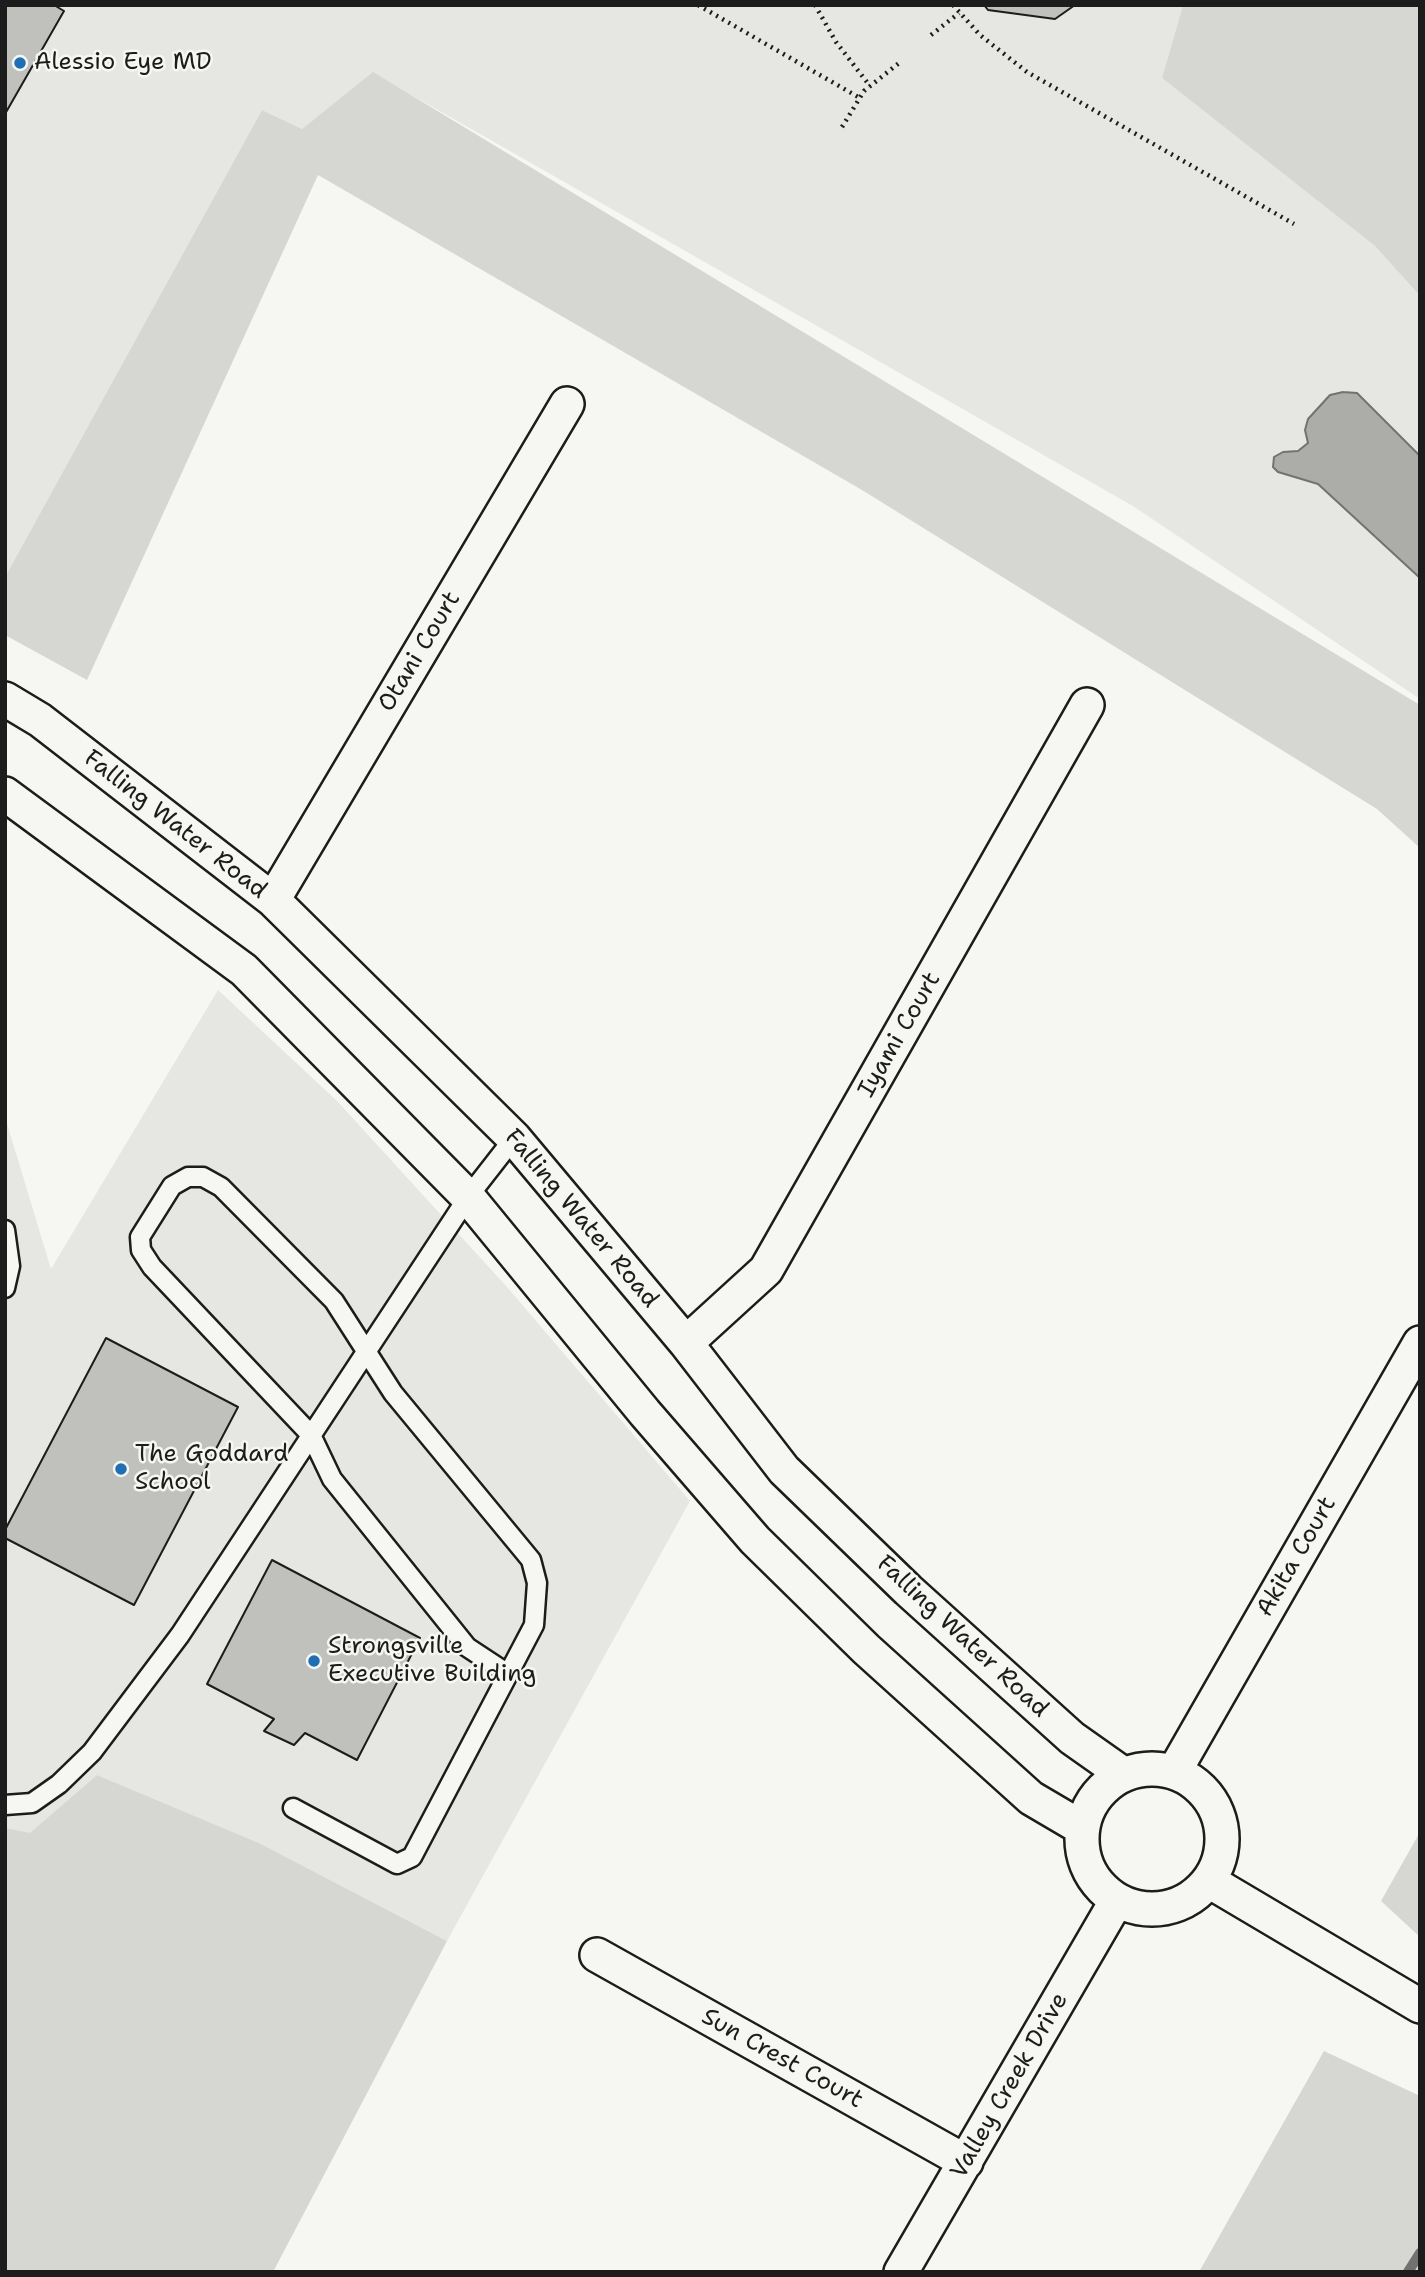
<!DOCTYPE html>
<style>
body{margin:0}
#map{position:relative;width:1425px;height:2277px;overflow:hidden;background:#f6f6f2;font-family:"Shantell Sans",sans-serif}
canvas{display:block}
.frame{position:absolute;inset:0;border:7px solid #1c1c1c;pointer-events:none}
</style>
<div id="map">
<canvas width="1425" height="2277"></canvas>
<div class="frame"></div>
</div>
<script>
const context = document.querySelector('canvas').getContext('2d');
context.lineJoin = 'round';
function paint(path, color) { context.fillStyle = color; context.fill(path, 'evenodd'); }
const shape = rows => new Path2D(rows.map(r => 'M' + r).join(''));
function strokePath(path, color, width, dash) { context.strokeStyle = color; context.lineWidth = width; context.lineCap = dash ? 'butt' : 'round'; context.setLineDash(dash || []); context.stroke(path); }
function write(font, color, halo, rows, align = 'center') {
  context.font = font + ' "Shantell Sans",sans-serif'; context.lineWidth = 5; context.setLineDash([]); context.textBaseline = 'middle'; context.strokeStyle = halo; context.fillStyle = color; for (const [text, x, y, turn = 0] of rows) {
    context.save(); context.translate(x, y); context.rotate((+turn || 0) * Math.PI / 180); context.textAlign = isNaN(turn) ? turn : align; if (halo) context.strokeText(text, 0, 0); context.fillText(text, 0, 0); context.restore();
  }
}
const built = shape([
 [5,5,1183,5,1162,78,1375,246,1420,296,1420,699,1133,506,373,73,302,129,262,110,5,577],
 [218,990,337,1101,507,1287,690,1501,447,1941,259,1843,97,1775,30,1834,5,1828,5,1117,51,1269]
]);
const green = shape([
 [1183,5,1420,5,1420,296,1375,246,1162,78],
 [373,72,1420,705,1420,848,1377,809,862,490,318,175,87,680,5,635,5,577,262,110,302,129],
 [97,1775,259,1843,447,1941,273,2272,5,2272,5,1828,30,1833],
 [1420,1832,1420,1937,1381,1901],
 [1324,2051,1420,2096,1420,2272,1199,2272]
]);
const water = shape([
 [1343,392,1357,393,1420,456,1420,578,1318,484,1278,472,1273,467,1274,457,1283,452,1298,451,1308,443,1305,430,1308,419,1330,395,1343,392]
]);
const stream = shape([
 [1408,2272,1420,2253]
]);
const building = shape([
 [5,5,54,5,64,11,5,114,5,5],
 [984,5,1075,5,1055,19,988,10,984,5],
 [106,1338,238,1407,134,1605,5,1538,5,1530,106,1338],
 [272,1560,420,1638,357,1760,305,1733,294,1745,264,1731,274,1719,207,1684,272,1560]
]);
const path = shape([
 [698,5,860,98],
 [815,5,836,42,870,86],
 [953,5,980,35,1027,72,1294,224],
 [931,35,959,13],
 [842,127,864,91,899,63]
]);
const service = shape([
 [5,1230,10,1266,5,1288],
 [5,1805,32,1803,59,1784,92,1752,180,1635,468,1197,514,1138],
 [293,1808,397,1864,412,1857,534,1625,537,1583,531,1560,393,1393,334,1301,221,1187,203,1177,188,1177,172,1186,140,1237,141,1250,152,1267,311,1435,332,1479,467,1647,508,1674]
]);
const minor = shape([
 [5,699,40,720,273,900,514,1138,686,1343,784,1470,908,1590,1072,1738,1123,1774],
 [5,794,244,970,468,1197,645,1413,755,1540,866,1649,1031,1798,1082,1828],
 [273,900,567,404],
 [686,1343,766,1270,1087,705],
 '1082 1839a70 70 0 1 1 140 0a70 70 0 1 1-140 0Z',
 [1174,1772,1420,1343],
 [1209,1881,1420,2006],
 [597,1955,966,2162],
 [901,2272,1117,1900]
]);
const markers = [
 [20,63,7,"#1f6fb2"],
 [121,1469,7,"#1f6fb2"],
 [314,1661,7,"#1f6fb2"]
];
const poiNames = [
 ["Alessio Eye MD",34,63],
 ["The Goddard",135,1455],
 ["School",135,1483],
 ["Strongsville",328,1647],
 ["Executive Building",328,1675]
];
const streetNames = [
 ["Otani Court",420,652,-59],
 ["Falling Water Road",175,825,38],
 ["Iyami Court",900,1035,-60],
 ["Falling Water Road",581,1219,50],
 ["Akita Court",1297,1557,-60],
 ["Falling Water Road",962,1637,43],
 ["Sun Crest Court",782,2059,29],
 ["Valley Creek Drive",1010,2086,-60]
];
paint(built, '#e6e6e2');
paint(green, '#d6d6d2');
paint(water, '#acaca9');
strokePath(water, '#727271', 2);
strokePath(stream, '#727271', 10);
paint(building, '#c0c0bd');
strokePath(building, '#1c1c1c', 2);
strokePath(service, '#1c1c1c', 23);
strokePath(minor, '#1c1c1c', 38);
strokePath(path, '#1c1c1c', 4.5, [2, 5]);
strokePath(service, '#f6f6f2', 18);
strokePath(minor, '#f6f6f2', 33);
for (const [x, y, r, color] of markers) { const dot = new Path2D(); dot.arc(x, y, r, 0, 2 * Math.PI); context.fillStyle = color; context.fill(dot); strokePath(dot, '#f6f6f2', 2.5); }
write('24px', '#1c1c1c', '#f6f6f2', poiNames, 'left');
write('24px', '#1c1c1c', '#f6f6f2', streetNames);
</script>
